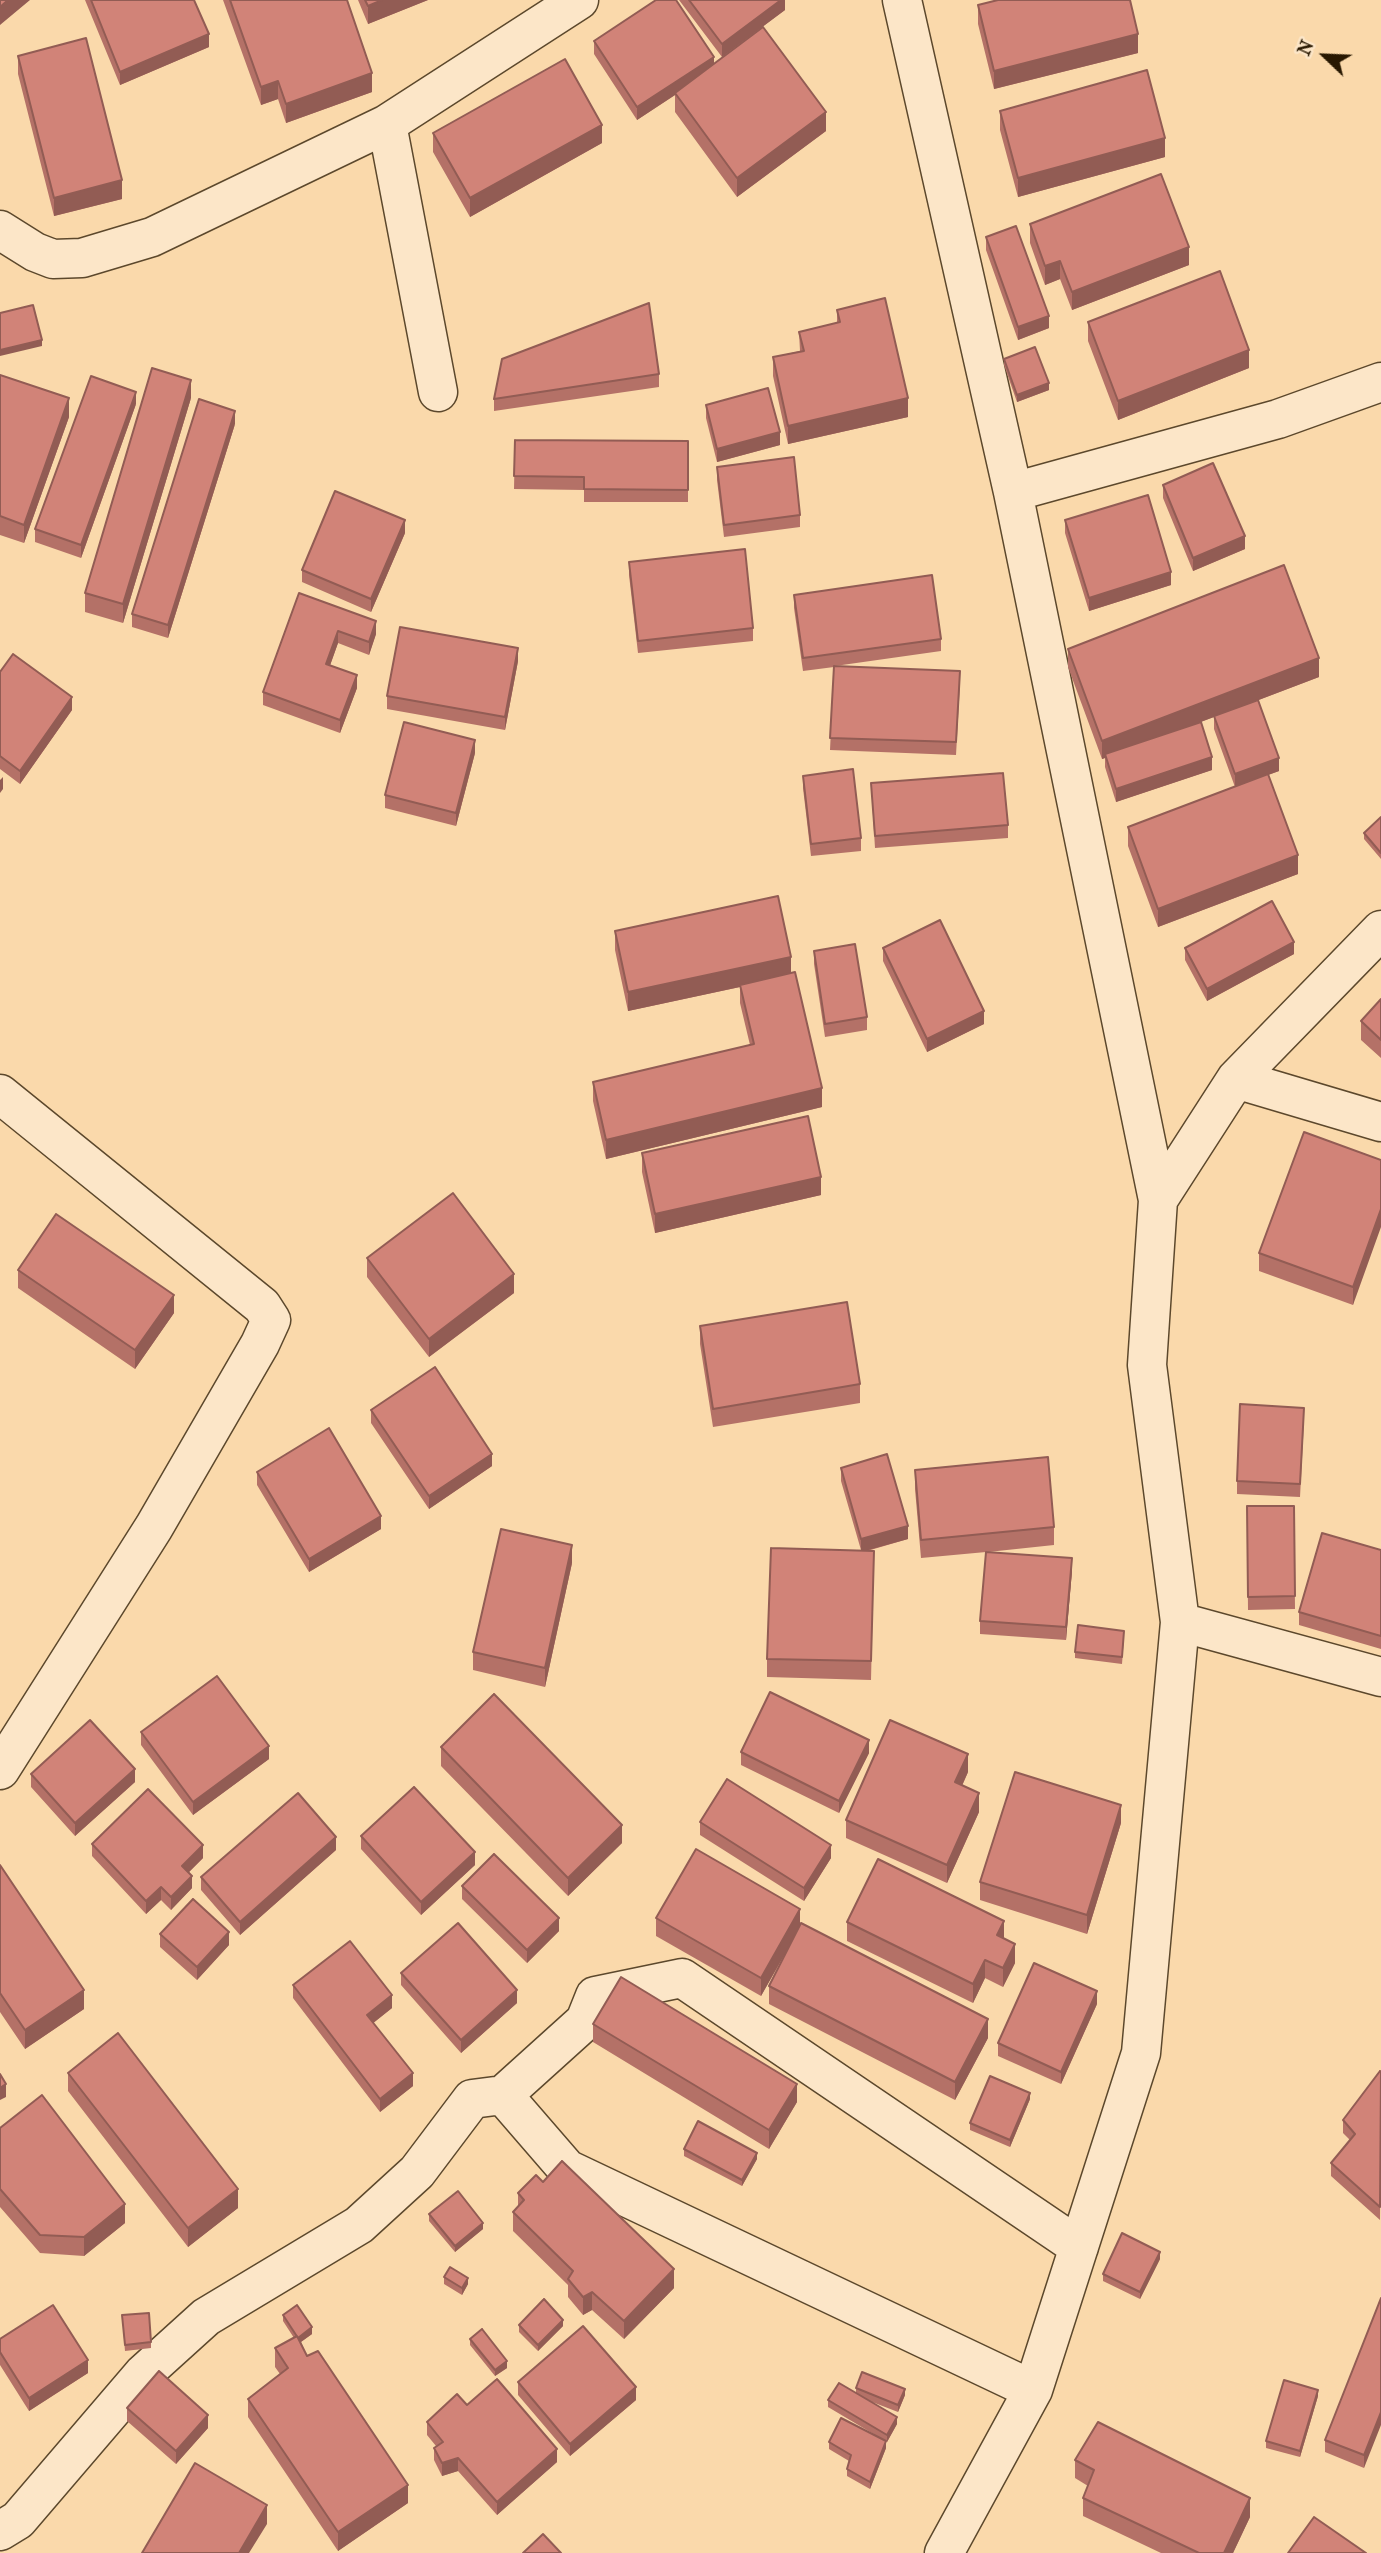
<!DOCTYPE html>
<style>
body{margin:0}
#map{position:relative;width:1381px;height:2553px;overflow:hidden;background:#fad9ab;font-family:"IM FELL French Canon",serif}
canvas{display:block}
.north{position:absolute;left:1290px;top:21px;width:70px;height:70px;-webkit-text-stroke:5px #fce6c8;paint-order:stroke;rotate:293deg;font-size:19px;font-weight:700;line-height:28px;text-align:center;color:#281801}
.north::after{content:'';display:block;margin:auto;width:24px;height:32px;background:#281801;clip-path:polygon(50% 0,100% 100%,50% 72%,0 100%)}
</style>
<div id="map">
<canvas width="1381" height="2553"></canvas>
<div class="north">N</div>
</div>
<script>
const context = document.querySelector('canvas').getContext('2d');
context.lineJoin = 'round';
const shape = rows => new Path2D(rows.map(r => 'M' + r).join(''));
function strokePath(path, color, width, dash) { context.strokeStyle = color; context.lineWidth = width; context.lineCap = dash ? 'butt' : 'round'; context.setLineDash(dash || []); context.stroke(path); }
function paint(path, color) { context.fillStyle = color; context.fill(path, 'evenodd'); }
const minor = shape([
 [902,0,1013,492,1158,1200],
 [387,124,438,392],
 [0,230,35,252,53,259,82,258,152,237,387,124,579,0],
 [1013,492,1278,419,1381,382],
 [1236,1079,1381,1122],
 [0,1094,262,1306,271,1320,260,1344,154,1527,0,1770],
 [1180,1622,1381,1677],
 [503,2095,567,2169,1033,2390],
 [0,2531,18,2520,143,2374,206,2317,359,2225,417,2172,472,2099,503,2095,585,2021,595,1996,682,1978,1079,2247],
 [944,2553,1033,2390,1141,2053,1180,1622,1147,1365,1158,1200,1236,1079,1381,930]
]);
const wall = shape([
 [85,0,194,0,209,47,120,85],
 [223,0,347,0,372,92,286,123,278,99,261,105],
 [358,0,428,0,368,24],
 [679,0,785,0,785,10,722,57],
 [978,5,1138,53,994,89,978,24],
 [594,41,714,64,826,131,737,197,675,112,675,95,637,120,594,54],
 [18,56,122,199,54,216,18,74],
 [1000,111,1165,157,1018,197,1000,130],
 [433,133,602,143,470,217,433,152],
 [1030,224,1189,265,1072,310,1060,279,1045,285,1030,243],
 [986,237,1049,328,1018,340,986,250],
 [837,310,908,417,788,444,773,376,773,357,800,351,799,332,837,323],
 [1088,322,1249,368,1118,420,1088,341],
 [1004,359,1049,390,1017,402,1004,365],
 [659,374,659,387,494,411,494,399],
 [0,375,69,417,24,543,0,535],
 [191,398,123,623,85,612,85,593],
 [136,404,81,558,35,542,35,529],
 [706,405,780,445,717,462,706,418],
 [235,424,168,638,132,627,132,614],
 [515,440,688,441,688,502,584,502,584,490,514,489],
 [717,467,800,515,800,527,724,537,717,480],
 [1163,485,1245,549,1193,571,1163,498],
 [1065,520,1171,585,1089,611,1065,533],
 [405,533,371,612,302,582,302,570],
 [629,562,753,628,753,641,638,653,629,575],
 [299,593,376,634,369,655,338,643,330,665,357,688,340,733,263,705,263,692],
 [794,595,941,639,941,651,835,666,960,684,956,755,830,750,834,667,803,671,794,608],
 [1068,649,1319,677,1256,701,1279,771,1268,775,1298,874,1158,927,1128,846,1128,827,1235,787,1214,729,1214,717,1195,724,1212,770,1116,802,1105,767,1105,758,1102,759,1068,667],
 [518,661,505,730,387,709,387,696],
 [0,672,72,710,20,784,0,769],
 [475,753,456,826,385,808,385,795],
 [803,776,861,838,861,851,811,856,803,788],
 [871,783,1008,825,1008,838,875,848],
 [1381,817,1381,859,1364,839,1364,833],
 [615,931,791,973,822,1107,606,1159,593,1101,593,1082,750,1045,740,1003,740,987,628,1011,615,950],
 [883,948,984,1024,927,1052,883,961],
 [1185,948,1294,954,1207,1001,1185,960],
 [814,951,867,1017,867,1030,825,1037,814,964],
 [1381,999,1381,1058,1361,1040,1361,1021],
 [642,1153,821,1195,655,1233,642,1172],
 [1381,1160,1353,1305,1259,1271,1259,1253],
 [367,1258,514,1293,429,1357,367,1277],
 [18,1270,174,1313,135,1369,18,1288],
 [700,1326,860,1384,860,1403,713,1427,700,1344],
 [371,1410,492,1466,429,1509,371,1423],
 [1304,1421,1300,1497,1237,1494,1237,1481],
 [841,1468,908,1539,867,1551,874,1551,871,1680,767,1677,767,1659,861,1550,841,1481],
 [915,1470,1054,1527,1054,1545,988,1552,1072,1571,1066,1640,980,1634,980,1621,986,1552,921,1558,915,1489],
 [257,1472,381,1529,309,1572,257,1485],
 [1247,1506,1294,1506,1295,1609,1248,1610],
 [1381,1550,1381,1649,1299,1625,1299,1612],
 [572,1563,545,1687,473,1670,473,1652],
 [1124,1637,1122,1664,1075,1658,1075,1652],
 [141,1732,269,1759,193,1815,141,1745],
 [441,1747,622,1843,568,1896,441,1766],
 [741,1752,869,1753,839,1813,741,1765],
 [968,1772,962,1786,979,1812,947,1883,846,1838,846,1820],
 [31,1774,135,1782,75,1836,31,1787],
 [700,1822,831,1858,804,1901,700,1835],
 [1121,1823,1087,1934,980,1900,980,1882],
 [361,1836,475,1865,421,1915,361,1849],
 [92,1844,203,1858,189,1872,192,1888,171,1910,161,1900,146,1914,92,1856],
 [336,1850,240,1935,201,1890,201,1877],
 [0,1865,84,2009,25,2049,0,2012],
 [462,1886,559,1931,527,1963,462,1899],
 [656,1918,800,1925,988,2038,955,2100,769,2004,769,1986,790,1945,761,1996,656,1936],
 [847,1922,1015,1963,1003,1987,985,1978,973,2003,847,1941],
 [160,1934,229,1945,197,1980,160,1947],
 [401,1973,517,2003,461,2053,401,1985],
 [293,1985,392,2008,373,2023,413,2086,380,2112,293,1998],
 [1097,2004,1061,2084,998,2056,998,2043],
 [593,2024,797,2102,769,2149,593,2042],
 [1381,2072,1380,2220,1331,2176,1331,2163,1350,2140,1343,2133,1343,2120],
 [68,2073,238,2208,188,2247,68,2091],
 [1030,2099,1010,2147,970,2130,970,2123],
 [0,2128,125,2223,84,2256,40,2253,0,2207],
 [684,2149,757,2159,742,2186,684,2156],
 [518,2193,674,2288,624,2339,592,2310,583,2315,568,2297,568,2285,513,2231,513,2212,518,2206],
 [429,2214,483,2229,455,2252,429,2221],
 [1160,2259,1140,2299,1103,2281,1103,2274],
 [444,2277,468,2284,462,2295,444,2284],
 [1381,2298,1364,2468,1325,2452,1325,2440],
 [122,2315,151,2342,151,2348,125,2351],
 [283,2315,312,2334,301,2342,307,2356,408,2503,338,2551,248,2417,248,2399,280,2374,275,2367,275,2348,294,2338,283,2321],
 [519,2325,563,2326,538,2351,519,2332],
 [0,2339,88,2373,29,2411,0,2365],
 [470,2339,507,2368,495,2376,470,2345],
 [518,2382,636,2400,570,2456,518,2395],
 [856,2388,905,2395,898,2412,867,2400,897,2424,887,2442,828,2407,828,2400,856,2393],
 [1318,2396,1300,2457,1266,2448,1266,2441],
 [467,2405,557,2462,497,2515,458,2471,442,2476,434,2460,434,2448,436,2446,427,2435,427,2422],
 [127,2408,208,2428,176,2464,127,2421],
 [829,2442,886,2448,870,2489,847,2476,847,2469,849,2461,829,2449],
 [1075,2460,1250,2517,1233,2553,1161,2553,1083,2516,1083,2498,1088,2486,1075,2478]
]);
const shadedWall = shape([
 [8,0,30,0,0,25,0,7],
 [382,0,428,0,368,24,368,6],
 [781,0,785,0,785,10,722,57,722,44],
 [209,34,209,47,120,85,120,72],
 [1138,34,1138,53,994,89,994,71],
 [714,57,714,70,675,93,675,95,637,120,637,107],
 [372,73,372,92,286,123,286,104],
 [278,81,278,99,261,105,261,87],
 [826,112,826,131,737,197,737,178],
 [602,125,602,143,470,217,470,198],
 [1165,138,1165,157,1018,197,1018,178],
 [122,180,122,199,54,216,54,198],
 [1189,247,1189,265,1072,310,1072,292],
 [1060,261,1060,279,1045,285,1045,266],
 [1049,316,1049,328,1018,340,1018,327],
 [42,340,42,346,0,356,0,350],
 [1249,350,1249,368,1118,420,1118,401],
 [191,380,191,398,123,623,123,604],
 [1049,383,1049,390,1017,402,1017,395],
 [136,392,136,404,81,558,81,545],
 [69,398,69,417,24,543,24,525],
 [908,398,908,417,788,444,788,426],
 [235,411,235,424,168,638,168,625],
 [780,432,780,445,717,462,717,449],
 [405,520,405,533,371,612,371,599],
 [1245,536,1245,549,1193,571,1193,558],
 [1171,572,1171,585,1089,611,1089,598],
 [376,621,376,634,369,655,369,642],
 [338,631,338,643,326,677,326,664],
 [518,648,518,661,505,730,505,717],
 [1319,658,1319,677,1106,758,1105,754,1105,758,1102,759,1102,741],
 [357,675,357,688,340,733,340,720],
 [72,697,72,710,20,784,20,771],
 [475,740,475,753,456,826,456,813],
 [1212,757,1212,770,1116,802,1116,789],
 [1279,758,1279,771,1235,787,1235,774],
 [3,777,3,789,0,793,0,780],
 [1298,855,1298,874,1158,927,1158,909],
 [1294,942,1294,954,1207,1001,1207,989],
 [791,957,791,976,628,1011,628,992],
 [984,1011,984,1024,927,1052,927,1039],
 [822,1088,822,1107,606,1159,606,1140],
 [821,1177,821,1195,655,1233,655,1214],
 [1381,1209,1381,1227,1353,1305,1353,1287],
 [514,1274,514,1293,429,1357,429,1339],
 [174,1295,174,1313,135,1369,135,1350],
 [492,1454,492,1466,429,1509,429,1496],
 [381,1516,381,1529,309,1572,309,1559],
 [908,1526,908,1539,861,1552,861,1539],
 [572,1545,572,1563,545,1687,545,1668],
 [1072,1558,1072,1571,1066,1640,1066,1627],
 [869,1740,869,1753,839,1813,839,1801],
 [269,1746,269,1759,193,1815,193,1802],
 [968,1754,968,1772,955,1801,955,1782],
 [135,1769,135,1782,75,1836,75,1823],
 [979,1793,979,1812,947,1883,947,1865],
 [1121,1805,1121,1823,1087,1934,1087,1915],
 [622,1825,622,1843,568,1896,568,1878],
 [336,1837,336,1850,240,1935,240,1922],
 [203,1845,203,1858,182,1879,182,1866],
 [831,1845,831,1858,804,1901,804,1888],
 [475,1852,475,1865,421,1915,421,1902],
 [192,1876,192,1888,171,1910,171,1897],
 [161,1887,161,1900,146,1914,146,1901],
 [800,1909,800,1927,761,1996,761,1978],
 [559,1918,559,1931,527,1963,527,1950],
 [1004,1921,1004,1940,997,1935],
 [229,1932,229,1945,197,1980,197,1967],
 [1015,1944,1015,1963,1003,1987,1003,1968],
 [985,1960,985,1978,973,2003,973,1984],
 [84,1990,84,2009,25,2049,25,2030],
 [517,1990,517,2003,461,2053,461,2040],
 [1097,1991,1097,2004,1061,2084,1061,2072],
 [392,1995,392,2008,367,2028,367,2015],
 [988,2019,988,2038,955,2100,955,2082],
 [413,2073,413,2086,380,2112,380,2099],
 [6,2084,6,2097,0,2100,0,2088],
 [797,2084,797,2102,769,2149,769,2130],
 [1030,2093,1030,2099,1010,2147,1010,2140],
 [757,2153,757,2159,742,2186,742,2180],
 [238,2189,238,2208,188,2247,188,2228],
 [125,2204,125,2223,84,2256,84,2237],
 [483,2223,483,2229,455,2252,455,2246],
 [1160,2252,1160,2259,1140,2299,1140,2292],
 [674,2269,674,2288,624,2339,624,2321],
 [468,2278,468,2284,462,2295,462,2288],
 [592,2292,592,2310,583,2315,583,2297],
 [563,2320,563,2326,538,2351,538,2345],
 [312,2327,312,2334,298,2344,298,2338],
 [88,2360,88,2373,29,2411,29,2398],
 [507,2361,507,2368,495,2376,495,2370],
 [636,2387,636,2400,570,2456,570,2444],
 [905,2389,905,2395,898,2412,898,2405],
 [1318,2390,1318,2396,1300,2457,1300,2451],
 [1381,2412,1381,2425,1364,2468,1364,2455],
 [208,2415,208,2428,176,2464,176,2451],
 [897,2417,897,2424,887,2442,887,2435],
 [886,2441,886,2448,870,2489,870,2482],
 [557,2449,557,2462,497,2515,497,2502],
 [458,2458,458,2471,442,2476,442,2463],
 [408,2485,408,2503,338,2551,338,2532],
 [1250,2498,1250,2517,1233,2553,1224,2553],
 [267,2505,267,2524,249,2553,239,2553]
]);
const building = shape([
 [0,0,8,0,0,7,0,0],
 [91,0,194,0,209,34,120,72,91,0],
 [230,0,347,0,372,73,286,104,278,81,261,87,230,0],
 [365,0,382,0,368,6,365,0],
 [656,0,676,0,714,57,637,107,594,41,656,0],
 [689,0,781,0,722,44,689,0],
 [998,0,1130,0,1138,34,994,71,978,5,998,0],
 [763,27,826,112,737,178,675,93,763,27],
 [86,38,122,180,54,198,18,56,86,38],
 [565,59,602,125,470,198,433,133,565,59],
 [1147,70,1165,138,1018,178,1000,111,1147,70],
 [1161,174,1189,247,1072,292,1060,261,1045,266,1030,224,1161,174],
 [1016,226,1049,316,1018,327,986,237,1016,226],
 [1220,271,1249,350,1118,401,1088,322,1220,271],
 [885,298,908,398,788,426,773,357,804,351,799,332,840,322,837,310,885,298],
 [649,303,659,374,494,399,502,359,649,303],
 [33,305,42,340,0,350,0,313,33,305],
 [1035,347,1049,383,1017,395,1004,359,1035,347],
 [152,368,191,380,123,604,85,593,152,368],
 [0,375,69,398,24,525,0,516,0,375],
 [91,376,136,392,81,545,35,529,91,376],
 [768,388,780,432,717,449,706,405,768,388],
 [199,399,235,411,168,625,132,614,199,399],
 [515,440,688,441,688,490,584,489,584,477,514,476,515,440],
 [794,457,800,515,724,525,717,467,794,457],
 [1213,463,1245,536,1193,558,1163,485,1213,463],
 [335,491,405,520,371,599,302,570,335,491],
 [1148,495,1171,572,1089,598,1065,520,1148,495],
 [745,549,753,628,638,641,629,562,745,549],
 [1284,565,1319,658,1102,741,1068,649,1284,565],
 [932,575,941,639,803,658,794,595,932,575],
 [299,593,376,621,369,642,338,631,326,664,357,675,340,720,263,692,299,593],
 [400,627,518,648,505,717,387,696,400,627],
 [13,654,72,697,20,771,0,756,0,672,13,654],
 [834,666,960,671,956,742,830,738,834,666],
 [1258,700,1279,758,1235,774,1214,716,1258,700],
 [404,722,475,740,456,813,385,795,404,722],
 [1201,722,1212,757,1116,789,1105,754,1201,722],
 [853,769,861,838,811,844,803,776,853,769],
 [1003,773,1008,825,875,836,871,783,1003,773],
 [1268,774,1298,855,1158,909,1128,827,1268,774],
 [1381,817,1381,853,1364,833,1381,817],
 [778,896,791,957,628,992,615,931,778,896],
 [1272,901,1294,942,1207,989,1185,948,1272,901],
 [940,920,984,1011,927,1039,883,948,940,920],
 [855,944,867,1017,825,1024,814,951,855,944],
 [795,972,822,1088,606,1140,593,1082,754,1044,740,985,795,972],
 [1381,999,1381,1040,1361,1021,1381,999],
 [808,1116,821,1177,655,1214,642,1153,808,1116],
 [1304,1132,1381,1160,1381,1209,1353,1287,1259,1253,1304,1132],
 [453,1193,514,1274,429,1339,367,1258,453,1193],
 [56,1214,174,1295,135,1350,18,1270,56,1214],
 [847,1302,860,1384,713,1409,700,1326,847,1302],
 [435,1367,492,1454,429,1496,371,1410,435,1367],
 [1240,1404,1304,1408,1300,1484,1237,1481,1240,1404],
 [329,1428,381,1516,309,1559,257,1472,329,1428],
 [887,1454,908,1526,861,1539,841,1468,887,1454],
 [1048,1457,1054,1527,921,1540,915,1470,1048,1457],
 [1247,1506,1294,1506,1295,1596,1248,1597,1247,1506],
 [501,1529,572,1545,545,1668,473,1652,501,1529],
 [1322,1533,1381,1550,1381,1636,1299,1612,1322,1533],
 [771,1548,874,1551,871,1661,767,1659,771,1548],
 [986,1552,1072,1558,1066,1627,980,1621,986,1552],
 [1078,1625,1124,1631,1122,1657,1075,1652,1078,1625],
 [217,1676,269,1746,193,1802,141,1732,217,1676],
 [770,1692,869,1740,839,1801,741,1752,770,1692],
 [494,1694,622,1825,568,1878,441,1747,494,1694],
 [90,1720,135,1769,75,1823,31,1774,90,1720],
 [890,1720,968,1754,955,1782,979,1793,947,1865,846,1820,890,1720],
 [1015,1772,1121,1805,1087,1915,980,1882,1015,1772],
 [727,1779,831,1845,804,1888,700,1822,727,1779],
 [414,1787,475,1852,421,1902,361,1836,414,1787],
 [148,1789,203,1845,182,1866,192,1876,171,1897,161,1887,146,1901,92,1844,148,1789],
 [298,1793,336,1837,240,1922,201,1877,298,1793],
 [696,1849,800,1909,761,1978,656,1918,696,1849],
 [494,1854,559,1918,527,1950,462,1886,494,1854],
 [878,1859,1004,1921,997,1935,1015,1944,1003,1968,985,1960,973,1984,847,1922,878,1859],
 [0,1865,84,1990,25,2030,0,1993,0,1865],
 [193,1899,229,1932,197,1967,160,1934,193,1899],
 [458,1923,517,1990,461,2040,401,1973,458,1923],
 [801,1923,988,2019,955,2082,769,1986,801,1923],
 [350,1941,392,1995,367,2015,413,2073,380,2099,293,1985,350,1941],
 [1034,1963,1097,1991,1061,2072,998,2043,1034,1963],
 [621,1977,797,2084,769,2130,593,2024,621,1977],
 [118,2033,238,2189,188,2228,68,2073,118,2033],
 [1380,2071,1381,2072,1380,2207,1331,2163,1355,2134,1343,2120,1380,2071],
 [0,2074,6,2084,0,2088,0,2074],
 [990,2076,1030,2093,1010,2140,970,2123,990,2076],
 [42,2095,125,2204,84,2237,40,2235,0,2189,0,2128,42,2095],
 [698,2121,757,2153,742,2180,684,2149,698,2121],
 [562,2161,674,2269,624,2321,592,2292,583,2297,568,2279,573,2271,513,2212,524,2200,518,2193,536,2175,543,2182,562,2161],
 [458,2191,483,2223,455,2246,429,2214,458,2191],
 [1122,2233,1160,2252,1140,2292,1103,2274,1122,2233],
 [450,2267,468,2278,462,2288,444,2277,450,2267],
 [1381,2298,1381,2412,1364,2455,1325,2440,1381,2298],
 [544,2299,563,2320,538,2345,519,2325,544,2299],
 [53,2305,88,2360,29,2398,0,2352,0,2339,53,2305],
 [297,2305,312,2327,298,2338,283,2315,297,2305],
 [149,2313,151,2342,125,2345,122,2315,149,2313],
 [583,2326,636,2387,570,2444,518,2382,583,2326],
 [482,2329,507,2361,495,2370,470,2339,482,2329],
 [297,2336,307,2356,318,2351,408,2485,338,2532,248,2399,288,2368,275,2348,297,2336],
 [159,2371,208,2415,176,2451,127,2408,159,2371],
 [862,2372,905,2389,898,2405,856,2388,862,2372],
 [497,2379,557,2449,497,2502,458,2458,442,2463,434,2448,443,2442,427,2422,457,2394,467,2405,497,2379],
 [1284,2380,1318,2390,1300,2451,1266,2441,1284,2380],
 [839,2383,897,2417,887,2435,828,2400,839,2383],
 [841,2418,886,2441,870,2482,847,2469,851,2455,829,2442,841,2418],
 [1098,2422,1250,2498,1224,2553,1199,2553,1083,2498,1094,2470,1075,2460,1098,2422],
 [195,2463,267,2505,239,2553,142,2553,195,2463],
 [1314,2517,1366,2553,1288,2553,1314,2517],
 [543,2534,561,2553,523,2553,543,2534]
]);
strokePath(minor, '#5c482c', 41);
strokePath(minor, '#fce6c8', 38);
paint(wall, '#b47167');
paint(shadedWall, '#925c54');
paint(building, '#d18378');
strokePath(building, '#925c54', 2);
</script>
